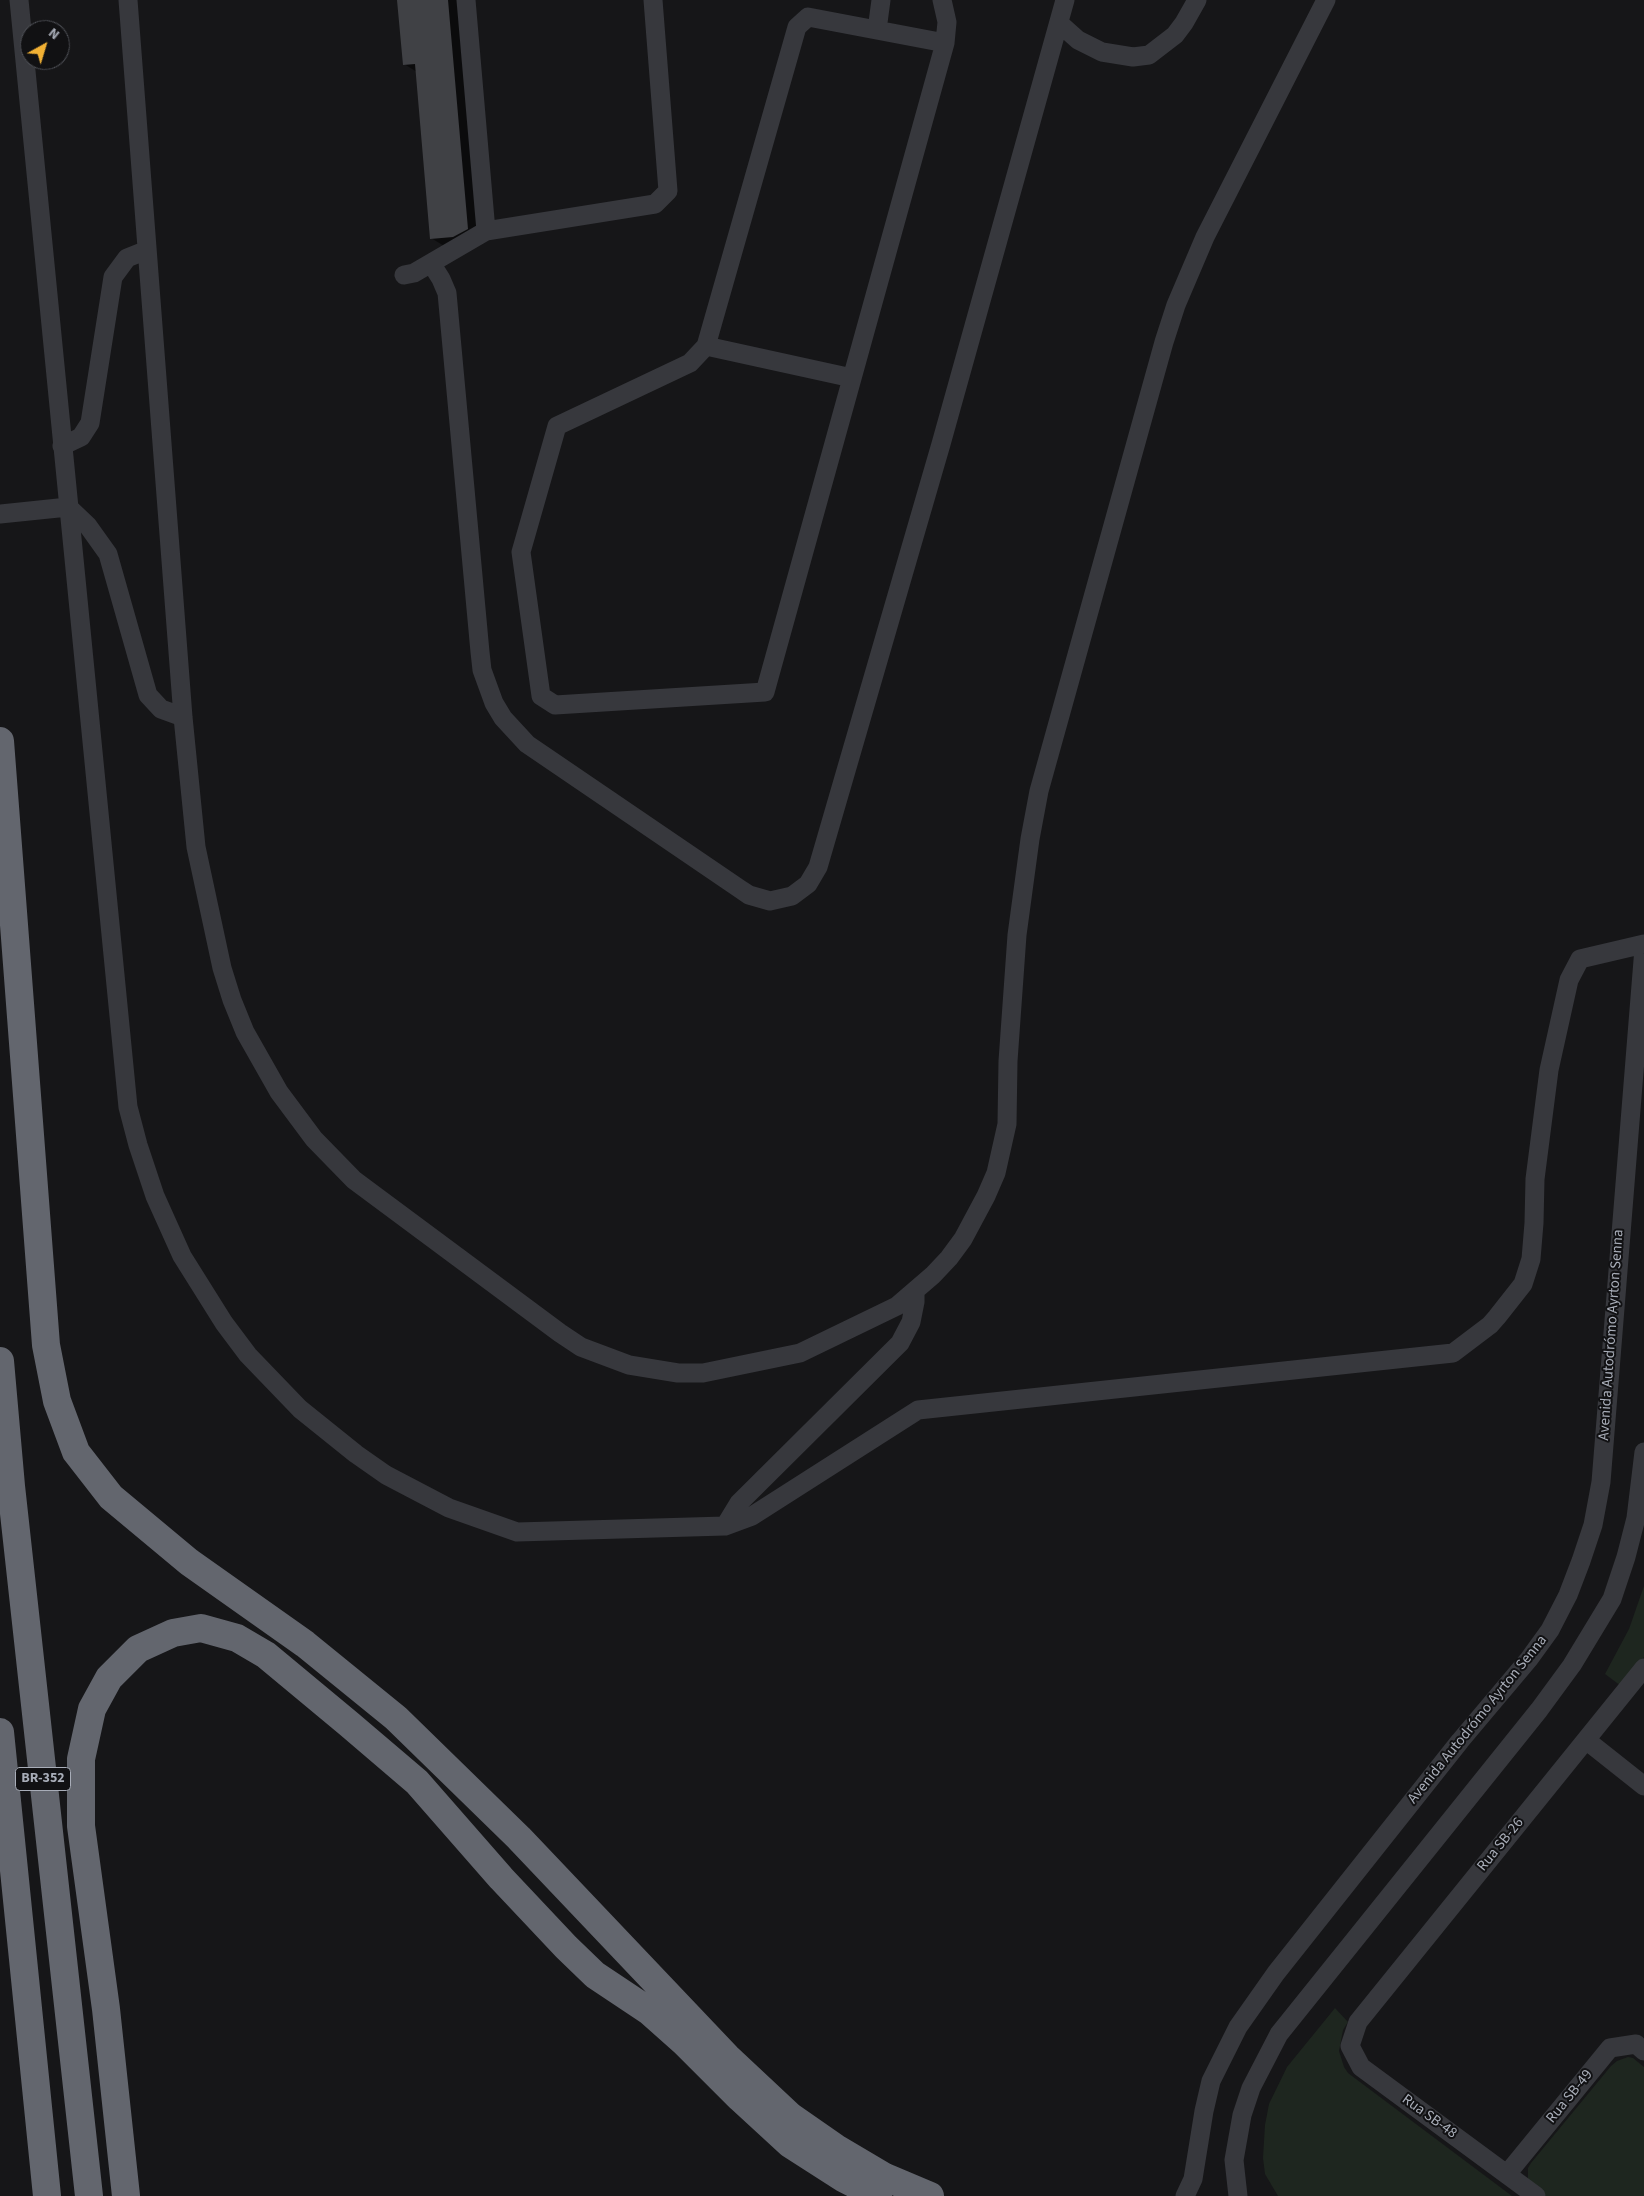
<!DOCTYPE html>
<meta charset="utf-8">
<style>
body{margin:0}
#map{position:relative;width:1644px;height:2196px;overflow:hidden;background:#161618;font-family:"Source Sans 3",sans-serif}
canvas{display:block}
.north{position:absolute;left:20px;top:20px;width:50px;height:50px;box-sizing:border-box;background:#111113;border:1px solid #4d4f55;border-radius:50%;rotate:39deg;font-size:14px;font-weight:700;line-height:20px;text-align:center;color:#a8adb8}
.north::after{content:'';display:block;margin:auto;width:18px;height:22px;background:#f2b134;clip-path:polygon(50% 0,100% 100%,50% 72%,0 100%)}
</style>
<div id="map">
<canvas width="1644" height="2196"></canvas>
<div class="north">N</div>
</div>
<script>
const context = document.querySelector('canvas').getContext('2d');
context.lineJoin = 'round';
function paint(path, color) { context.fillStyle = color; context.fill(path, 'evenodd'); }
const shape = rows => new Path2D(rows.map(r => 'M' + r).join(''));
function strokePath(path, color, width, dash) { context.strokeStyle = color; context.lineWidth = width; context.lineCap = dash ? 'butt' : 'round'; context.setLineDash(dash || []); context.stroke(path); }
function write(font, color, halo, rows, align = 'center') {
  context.font = font + ' "Source Sans 3",sans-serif'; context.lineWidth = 4; context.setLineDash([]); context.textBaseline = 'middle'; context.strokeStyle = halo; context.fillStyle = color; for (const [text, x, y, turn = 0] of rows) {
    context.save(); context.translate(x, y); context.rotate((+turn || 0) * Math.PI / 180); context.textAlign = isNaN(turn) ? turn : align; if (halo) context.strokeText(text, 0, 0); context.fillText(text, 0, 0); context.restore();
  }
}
const green = shape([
 [1644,1586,1644,1657,1621,1686,1605,1674,1629,1629],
 [1335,2008,1348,2022,1343,2030,1339,2051,1344,2067,1348,2073,1512,2196,1278,2196,1265,2174,1263,2158,1265,2125,1269,2104,1287,2067],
 [1628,2057,1633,2058,1644,2067,1644,2196,1546,2196,1531,2185,1528,2180,1528,2168,1531,2163,1611,2066,1617,2061]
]);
const shadow = shape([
 [399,0,465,0,485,239,449,249,431,238,417,72,404,64]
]);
const building = shape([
 [397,0,448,0,468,229,453,237,430,239,415,64,403,65]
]);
const minor = shape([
 [19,0,128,1107,138,1145,155,1196,182,1256,224,1323,248,1355,300,1409,356,1454,386,1475,449,1508,517,1532,725,1526,752,1516,918,1410,1453,1353,1490,1325,1497,1317,1523,1284,1531,1259,1534,1223,1535,1179,1549,1070,1569,980,1580,959,1644,944],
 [128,0,183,717,196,847,222,968,232,1000,245,1032,279,1092,314,1139,354,1180,560,1333,581,1347,629,1365,678,1373,703,1373,800,1353,897,1306,933,1275,949,1258,963,1239,986,1196,996,1173,1007,1124,1008,1061,1017,935,1030,839,1039,791,1164,342,1176,305,1205,237,1326,0],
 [942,0,947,22,945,43,765,692,555,705,541,696,521,552,557,426,690,363,706,346,797,27,808,17,945,43],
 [1059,23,1078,40,1102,52,1133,57,1149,55,1175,35,1184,23,1197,0],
 [877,30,881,0],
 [486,231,655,204,668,191,653,0],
 [431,263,441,279,447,293,480,652,482,670,494,703,503,718,527,744,740,889,749,895,770,901,792,896,808,884,818,867,941,444,1065,0],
 [404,275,414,273,486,231,466,0],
 [706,346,852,378],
 [62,446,81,437,90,423,113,277,127,258,147,250],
 [0,514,68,507,88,526,108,554,148,695,161,709,183,717],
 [725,1526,739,1503,900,1343,911,1322,915,1302,915,1291],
 [1586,1740,1644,1786],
 [1507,2174,1610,2048,1636,2044,1644,2051],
 [1185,2196,1193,2179,1204,2111,1211,2081,1238,2027,1276,1973,1460,1741,1529,1659,1550,1630,1568,1595,1581,1561,1593,1525,1601,1482,1644,948],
 [1238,2196,1234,2160,1242,2115,1251,2088,1279,2034,1539,1710,1572,1665,1612,1599,1626,1557,1636,1518,1644,1452],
 [1536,2196,1361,2067,1350,2046,1358,2022,1644,1668]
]);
const highway = shape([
 [0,741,46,1345,57,1401,76,1452,111,1497,189,1562,305,1644,396,1718,519,1838,727,2057,790,2116,836,2148,885,2177,930,2196],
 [0,1361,11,1486,89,2196],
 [0,1732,47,2196],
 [126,2196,106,2009,81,1826,81,1759,92,1709,109,1678,138,1649,173,1633,201,1628,237,1638,266,1655,349,1724,417,1782,501,1878,566,1947,595,1975,649,2011,685,2043,740,2098,790,2144,843,2178,878,2196]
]);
const shields = [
 [43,1779,55]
];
const shieldNames = [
 ["BR-352",43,1779]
];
const streetNames = [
 ["Avenida Autodrómo Ayrton Senna",1612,1335,-86],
 ["Avenida Autodrómo Ayrton Senna",1478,1720,-51],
 ["Rua SB-26",1501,1845,-51],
 ["Rua SB-49",1570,2097,-51],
 ["Rua SB-48",1429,2117,36]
];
paint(green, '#1e261f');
paint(shadow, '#0007');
paint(building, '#404145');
strokePath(minor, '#37383d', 19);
strokePath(highway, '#63666e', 28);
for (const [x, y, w] of shields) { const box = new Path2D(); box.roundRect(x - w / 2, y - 11.5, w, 23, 4); context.fillStyle = '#111113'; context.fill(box); strokePath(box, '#a8adb8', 1); }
write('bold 14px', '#a8adb8', null, shieldNames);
write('15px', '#a8adb8', '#111113', streetNames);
</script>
